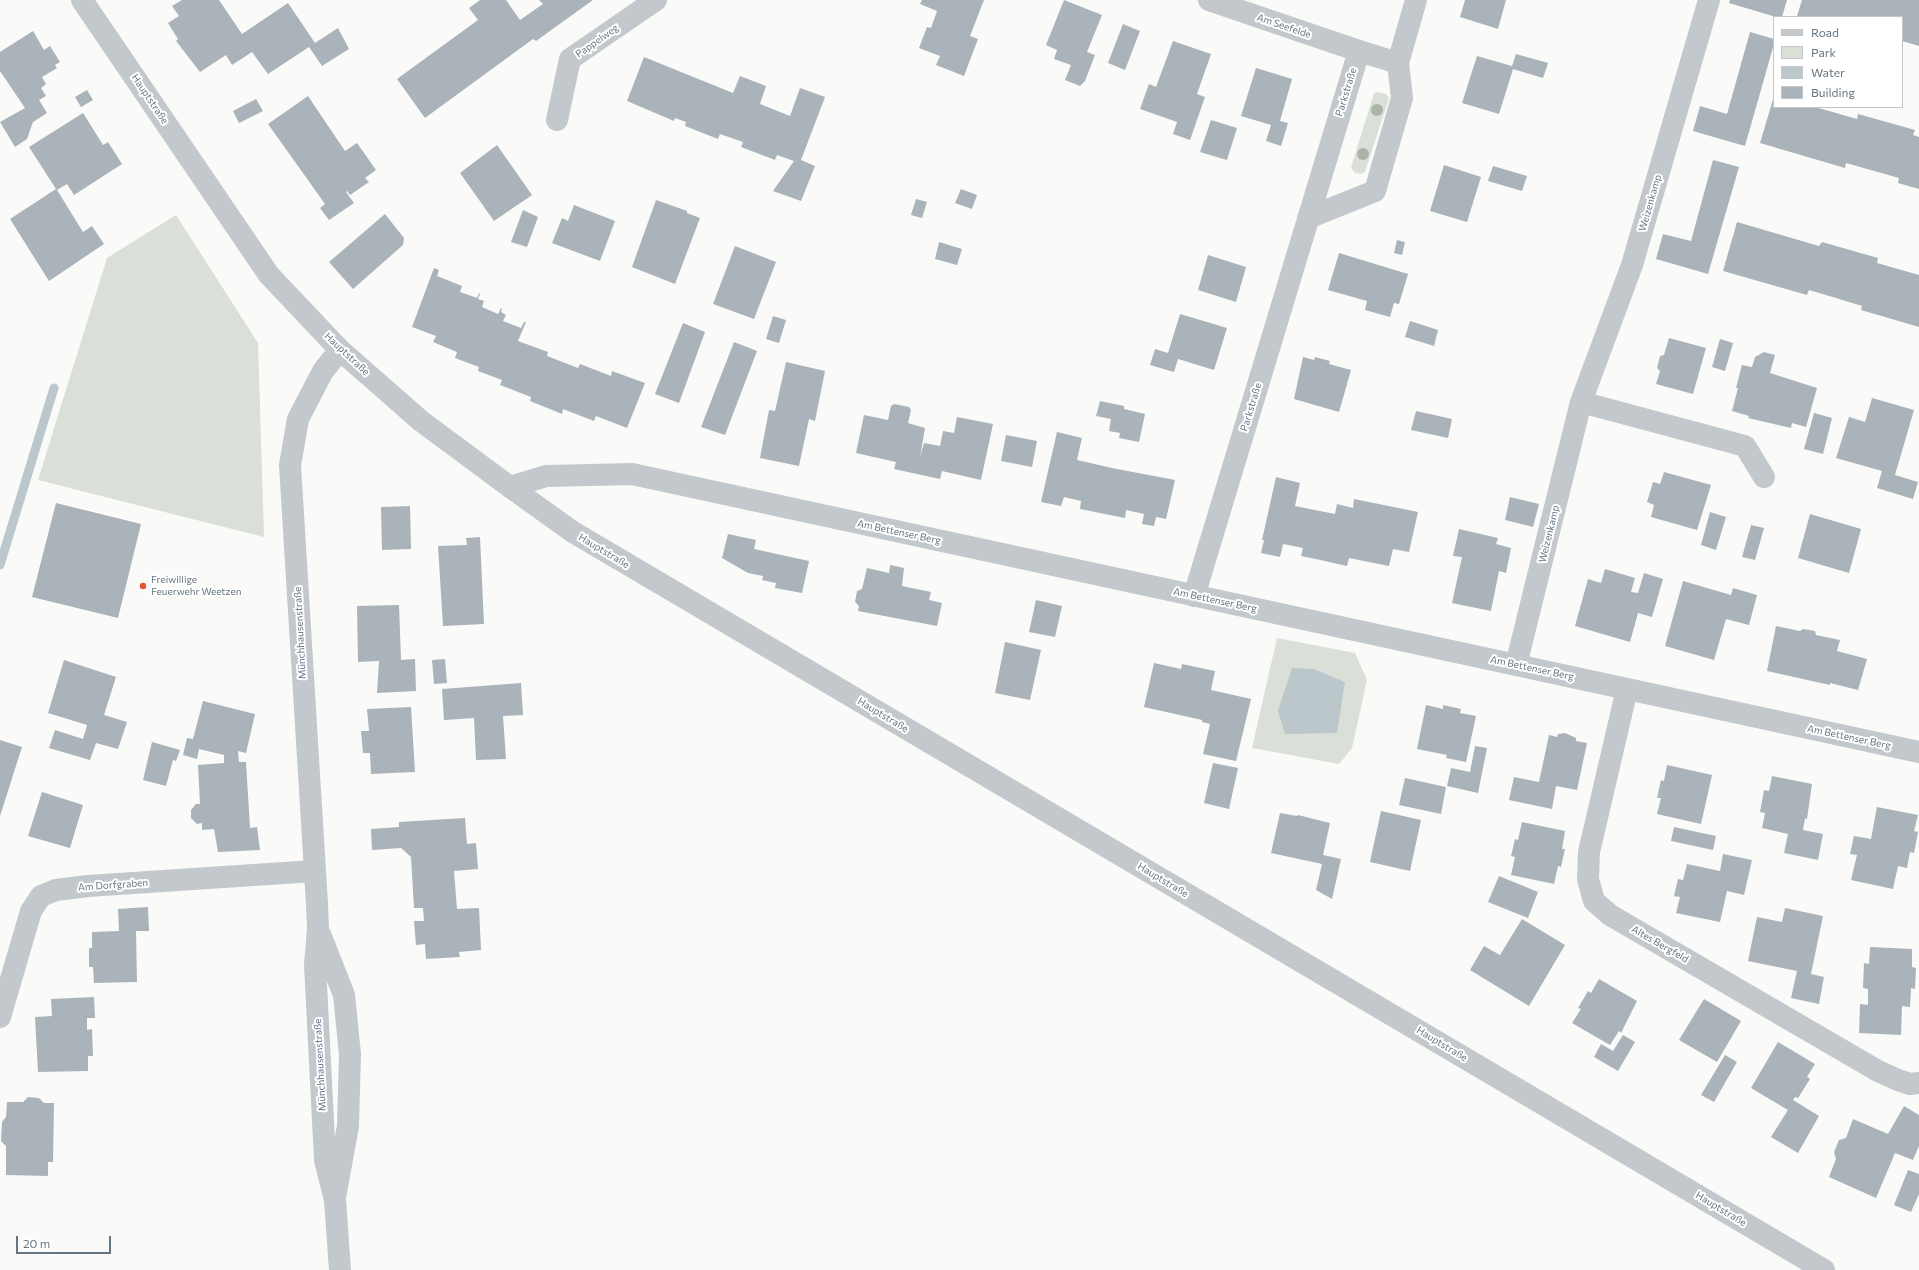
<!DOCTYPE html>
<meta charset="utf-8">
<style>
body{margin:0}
#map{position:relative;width:1919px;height:1270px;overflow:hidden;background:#fafaf8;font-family:Commissioner,sans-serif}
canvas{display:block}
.legend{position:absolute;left:1773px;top:16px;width:130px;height:92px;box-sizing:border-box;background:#fff;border:1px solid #c1c8cd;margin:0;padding:5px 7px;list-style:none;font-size:12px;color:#657683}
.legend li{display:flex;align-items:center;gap:8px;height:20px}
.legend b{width:20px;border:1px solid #c1c8cd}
.scale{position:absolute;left:16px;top:1236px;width:95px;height:18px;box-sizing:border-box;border:2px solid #657683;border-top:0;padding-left:5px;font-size:12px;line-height:14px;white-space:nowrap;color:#657683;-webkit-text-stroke:3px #fff;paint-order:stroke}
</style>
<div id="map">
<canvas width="1919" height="1270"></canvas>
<ul class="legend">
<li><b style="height:5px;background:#c3c8cc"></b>Road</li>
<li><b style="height:11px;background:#dadfd7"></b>Park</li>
<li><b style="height:11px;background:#bbc7cb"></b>Water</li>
<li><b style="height:11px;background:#aab3b9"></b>Building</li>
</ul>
<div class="scale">20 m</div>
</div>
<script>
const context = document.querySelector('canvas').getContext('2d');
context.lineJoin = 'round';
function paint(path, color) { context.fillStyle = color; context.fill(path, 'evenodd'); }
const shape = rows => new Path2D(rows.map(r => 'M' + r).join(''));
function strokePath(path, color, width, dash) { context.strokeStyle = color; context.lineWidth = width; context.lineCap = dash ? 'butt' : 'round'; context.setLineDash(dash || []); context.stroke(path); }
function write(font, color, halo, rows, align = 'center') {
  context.font = font + ' Commissioner,sans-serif'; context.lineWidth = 4; context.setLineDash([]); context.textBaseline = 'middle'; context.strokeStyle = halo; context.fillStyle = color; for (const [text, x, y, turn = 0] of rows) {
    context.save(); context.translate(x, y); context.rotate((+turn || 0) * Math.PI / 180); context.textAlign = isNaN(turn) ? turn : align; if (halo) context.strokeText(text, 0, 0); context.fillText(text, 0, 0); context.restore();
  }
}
const green = shape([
 [1378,92,1386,94,1389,98,1365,172,1360,174,1355,173,1351,168,1374,93],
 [176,215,258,343,264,537,38,480,107,258],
 [1277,638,1355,653,1367,680,1352,748,1339,764,1252,748]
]);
const water = shape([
 [1292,668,1314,669,1345,682,1337,733,1285,734,1278,711]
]);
const stream = shape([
 [0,565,54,388]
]);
const building = shape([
 [182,0,219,0,242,34,288,3,315,43,338,28,349,49,322,66,309,47,268,74,252,52,232,65,226,55,200,72,176,41,178,39,168,23,179,16,172,6],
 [480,0,506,0,520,20,543,4,539,0,593,0,536,41,533,39,425,118,397,79,478,20,469,8],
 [922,0,984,0,970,36,978,39,964,76,936,65,940,56,919,48,927,27,931,28,937,11,920,4],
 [1064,0,1102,15,1087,52,1095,55,1085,81,1080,86,1065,80,1071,65,1054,59,1057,50,1046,45],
 [1465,0,1506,0,1498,29,1460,17],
 [1730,0,1787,0,1782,17,1776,17,1729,3],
 [1802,0,1919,0,1919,46,1902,41,1902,17,1802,17,1797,16],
 [1123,24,1140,31,1125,70,1108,63],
 [33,31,44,50,50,46,60,62,55,65,57,68,42,77,46,84,41,88,46,96,39,100,47,113,33,122,27,139,15,147,0,122,25,108,0,71,0,52],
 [1750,32,1774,39,1774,44,1745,146,1693,131,1700,106,1727,114],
 [1173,41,1211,54,1197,94,1205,97,1190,140,1173,134,1177,122,1140,109,1149,84,1156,87],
 [1516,54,1548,63,1543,78,1513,69,1499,114,1462,103,1477,56,1512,66],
 [644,57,733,93,740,76,766,86,760,104,790,116,800,88,825,97,801,160,815,166,801,201,773,191,794,161,777,155,775,160,741,147,743,142,720,134,718,139,685,126,686,122,675,118,674,121,627,101],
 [1256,68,1292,79,1280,121,1288,123,1281,146,1266,141,1271,125,1241,116],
 [87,90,93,100,81,107,75,97],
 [308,96,345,151,357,143,376,170,365,178,369,182,350,195,347,191,346,192,354,203,329,220,320,208,325,204,268,124],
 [1774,96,1774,107,1815,107,1857,119,1858,114,1915,130,1913,135,1919,137,1919,189,1898,183,1899,178,1846,163,1845,168,1760,143],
 [256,99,263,111,239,123,233,111],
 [83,113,103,145,108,142,122,164,74,195,67,184,57,190,83,232,92,226,104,244,49,281,10,219,56,189,29,147],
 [1211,120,1237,128,1227,160,1200,152],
 [497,145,532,195,494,221,460,173],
 [1713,160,1739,167,1708,274,1656,259,1663,234,1691,241],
 [1444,165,1481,177,1467,222,1430,211],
 [1493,166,1527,176,1522,191,1488,181],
 [961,189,977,195,972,209,955,203],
 [916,199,927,202,922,218,911,215],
 [656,200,687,211,687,213,700,218,675,284,632,267],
 [574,205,615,221,600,261,552,243,562,218,568,221],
 [523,210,538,217,527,247,511,242],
 [385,214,404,238,403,245,353,289,329,262],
 [1737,222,1819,246,1822,242,1878,258,1877,263,1919,275,1919,327,1861,310,1862,306,1836,298,1809,290,1807,295,1723,271],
 [1397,240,1405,242,1402,255,1394,253],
 [939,242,962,249,957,265,935,259],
 [735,246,776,262,754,319,713,304],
 [1339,253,1408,274,1399,304,1394,303,1390,317,1365,310,1367,301,1328,290],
 [1208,255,1246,267,1236,302,1198,290],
 [434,268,439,270,437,276,462,286,460,292,477,298,479,293,480,294,478,299,484,301,482,307,498,314,501,308,502,309,501,312,506,315,503,321,521,328,524,322,526,322,518,341,548,352,547,356,578,368,580,364,611,376,612,371,645,383,627,428,596,416,594,421,563,409,562,414,530,401,531,397,500,385,502,380,478,371,479,367,455,358,457,352,433,342,436,336,412,327],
 [1180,314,1227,328,1214,370,1178,359,1174,372,1150,365,1155,349,1168,353],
 [773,316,786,320,779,343,766,339],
 [1410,321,1438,330,1434,346,1405,337],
 [683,323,705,332,679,403,655,394],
 [1669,338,1706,348,1693,394,1656,384,1660,371,1657,368,1660,356,1664,355],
 [1720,339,1733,343,1725,371,1712,367],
 [734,342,757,351,725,435,701,427],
 [1764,352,1775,355,1770,373,1817,388,1806,427,1792,423,1791,428,1748,418,1749,416,1732,411,1738,388,1736,388,1742,365,1752,367,1755,357],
 [1303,357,1314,360,1315,357,1330,361,1329,364,1351,370,1339,412,1294,399],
 [786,362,825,371,815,421,809,419,799,466,760,458,769,410,775,411],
 [1872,398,1914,410,1895,475,1918,482,1913,499,1877,488,1882,471,1836,458,1849,417,1865,422],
 [1100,401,1124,406,1124,409,1145,414,1139,442,1119,438,1120,433,1109,431,1111,419,1096,416],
 [894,404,909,407,911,410,908,423,925,428,920,457,924,443,940,446,943,431,954,433,957,417,993,424,981,480,942,471,940,479,894,469,896,462,856,453,864,415,888,420,891,406],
 [1416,411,1452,419,1448,438,1411,430],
 [1814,413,1832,418,1823,454,1804,449],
 [1057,432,1082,438,1077,460,1112,468,1175,480,1166,519,1156,517,1154,526,1142,524,1144,514,1126,510,1125,518,1080,509,1081,501,1064,497,1061,506,1041,502],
 [1006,435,1037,441,1032,467,1001,461],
 [1664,472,1711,485,1697,530,1651,517,1654,505,1647,502,1653,482,1660,484],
 [1276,477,1300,483,1295,506,1335,514,1337,504,1353,508,1354,499,1418,512,1409,552,1393,549,1389,566,1349,558,1347,566,1325,561,1301,556,1303,548,1283,544,1280,557,1261,553,1264,540,1262,540],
 [1510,497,1539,504,1533,527,1505,520],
 [56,503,141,524,118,618,32,597],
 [410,506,411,549,382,550,381,507],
 [1710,512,1726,517,1716,550,1701,545],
 [1810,514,1861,529,1849,573,1798,558],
 [1751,525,1764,528,1755,560,1742,557],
 [1459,529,1498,538,1496,544,1511,548,1506,573,1499,571,1491,611,1452,603,1462,557,1453,556],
 [728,534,756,540,754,549,809,561,802,593,775,588,776,583,762,580,763,576,748,573,722,558],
 [480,537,484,624,443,626,438,546,467,545,466,538],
 [890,565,904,568,902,586,931,592,929,600,942,603,937,626,858,611,859,606,855,602,857,591,862,589,867,568,889,573],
 [1605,569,1635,578,1631,592,1638,593,1644,573,1663,579,1652,617,1638,613,1630,642,1575,626,1588,579,1601,583],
 [1683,581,1731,595,1733,588,1757,595,1749,625,1726,619,1714,660,1665,646],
 [1036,600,1062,606,1055,637,1029,632],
 [399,605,401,660,415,659,416,691,377,693,379,661,358,662,357,606],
 [1776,626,1800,631,1803,629,1815,631,1816,635,1840,640,1837,651,1867,659,1858,690,1830,683,1830,685,1767,671],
 [1005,642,1041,650,1030,700,995,693],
 [445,659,447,683,434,684,432,660],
 [64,660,116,677,104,715,127,722,118,749,96,743,90,760,49,748,55,730,83,739,87,725,48,713],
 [1154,663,1181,669,1182,664,1215,671,1211,690,1251,699,1236,761,1203,754,1210,724,1202,722,1202,720,1144,707],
 [521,683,523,715,503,716,506,759,476,760,474,718,444,720,442,689],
 [203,701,255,714,246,753,238,751,239,762,246,762,250,828,257,827,260,850,218,852,214,829,202,830,202,823,197,824,191,818,191,810,196,804,200,804,198,765,224,763,224,755,199,749,197,759,183,755,187,738,193,739],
 [1426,705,1443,709,1443,705,1461,709,1460,713,1476,716,1466,762,1446,758,1447,755,1417,749],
 [411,707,415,772,371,774,370,753,363,753,361,731,369,731,367,709],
 [1565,733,1576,738,1576,741,1587,743,1577,790,1556,786,1552,809,1509,800,1514,777,1539,782,1549,735,1557,737,1558,734],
 [0,740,22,747,0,816],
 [152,742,180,750,176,761,173,760,166,786,143,780],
 [1475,746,1487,748,1478,793,1447,786,1451,768,1470,772],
 [1213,763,1238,768,1229,809,1204,803],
 [1667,765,1712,775,1701,824,1657,814,1661,798,1657,798,1661,780,1664,781],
 [1772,776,1812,784,1807,819,1805,818,1803,830,1823,834,1818,860,1784,853,1788,834,1762,828,1765,813,1760,812,1764,790,1769,791],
 [1405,778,1446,787,1441,814,1399,805],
 [42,792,83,805,70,848,28,836],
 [1877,807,1918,815,1914,831,1918,832,1914,853,1910,852,1907,868,1898,866,1893,889,1851,880,1857,855,1850,854,1854,836,1871,839],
 [1381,811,1421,820,1410,871,1370,862],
 [1280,813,1297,816,1298,815,1330,823,1323,855,1341,859,1332,899,1316,890,1322,864,1271,853],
 [465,818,467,844,476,843,478,869,454,871,457,909,479,908,481,950,459,952,460,957,426,959,425,944,416,945,414,921,424,921,423,908,414,908,411,857,401,848,372,850,371,829,399,827,399,822],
 [1522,822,1565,831,1562,849,1565,849,1561,867,1558,866,1554,884,1511,875,1515,857,1511,856,1515,839,1518,840],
 [1674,827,1716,836,1713,850,1671,841],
 [1723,854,1752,860,1744,895,1727,891,1720,922,1676,913,1680,897,1674,896,1678,879,1683,880,1687,864,1720,871],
 [1499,876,1538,892,1528,918,1488,902],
 [148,907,149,931,136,931,137,982,94,983,93,967,89,967,89,948,92,948,92,932,119,931,118,909],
 [1785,908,1823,916,1811,974,1824,977,1819,1004,1791,998,1797,971,1748,961,1757,917,1782,922],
 [1522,919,1565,945,1529,1006,1470,970,1484,946,1500,955],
 [1870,947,1912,949,1912,967,1916,968,1915,989,1911,988,1910,1007,1902,1006,1901,1035,1859,1033,1860,1004,1868,1005,1868,989,1863,988,1864,963,1869,964],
 [1599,979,1637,1001,1621,1033,1619,1031,1610,1045,1572,1023,1581,1009,1578,1008,1588,991,1591,993],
 [94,997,95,1018,87,1018,87,1030,92,1029,93,1056,88,1056,88,1071,38,1072,35,1017,52,1016,51,999],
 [1704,999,1741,1021,1717,1062,1679,1040],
 [1623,1035,1635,1042,1618,1071,1594,1057,1601,1044,1613,1051],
 [1778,1042,1815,1064,1807,1077,1810,1079,1798,1098,1795,1097,1793,1100,1819,1116,1798,1153,1771,1137,1788,1110,1751,1088],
 [1725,1055,1737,1062,1714,1102,1701,1095],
 [28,1097,39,1098,44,1103,54,1103,53,1162,48,1162,48,1176,6,1175,6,1146,1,1141,2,1122,6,1117,7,1102,23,1102],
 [1904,1106,1919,1115,1919,1146,1913,1160,1895,1153,1876,1198,1829,1177,1836,1159,1834,1152,1839,1140,1846,1138,1853,1119,1888,1134],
 [1908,1170,1919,1174,1919,1194,1911,1212,1894,1205]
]);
const minor = shape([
 [1209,0,1359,51],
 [557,120,570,59,656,0],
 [1308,218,1375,191,1402,98,1398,63,1416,0],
 [1581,402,1745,446,1764,477],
 [510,487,546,476,632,474,1919,752],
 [1194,596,1359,51,1398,63],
 [1516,665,1581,402,1632,265,1709,0],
 [1627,689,1589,852,1588,879,1594,901,1610,915,1878,1071,1898,1080,1910,1084,1919,1083],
 [0,1017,31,911,41,896,56,890,88,886,314,871]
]);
const tertiary = shape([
 [82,0,269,275,340,350,421,421,510,487,573,532,1824,1270],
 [320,934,344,995,350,1054,348,1126,336,1192],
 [340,1270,335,1200,325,1160,315,965,318,929,317,904,290,465,298,419,323,371,340,350]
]);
const trees = [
 [1377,110],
 [1363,154]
];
const markers = [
 [143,586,4,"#e4572e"]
];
const streetNames = [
 ["Am Seefelde",1284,26,19],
 ["Pappelweg",597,41,-35],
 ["Parkstraße",1346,92,-73],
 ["Hauptstraße",150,99,56],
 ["Weizenkamp",1650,203,-74],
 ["Hauptstraße",347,354,43],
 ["Parkstraße",1251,407,-73],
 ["Am Bettenser Berg",899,532,12],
 ["Weizenkamp",1549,534,-76],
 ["Hauptstraße",604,551,31],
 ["Am Bettenser Berg",1215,600,12],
 ["Münchhausenstraße",300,633,-93],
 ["Am Bettenser Berg",1532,668,12],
 ["Hauptstraße",883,715,31],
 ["Am Bettenser Berg",1849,737,12],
 ["Hauptstraße",1163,880,31],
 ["Am Dorfgraben",113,885,-4],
 ["Altes Bergfeld",1660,944,30],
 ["Hauptstraße",1442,1044,31],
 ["Münchhausenstraße",320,1065,-93],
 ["Hauptstraße",1721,1209,31]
];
const poiNames = [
 ["Freiwillige",151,580],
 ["Feuerwehr Weetzen",151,592]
];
paint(green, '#dadfd7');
paint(water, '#bbc7cb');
strokePath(stream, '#bbc7cb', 9);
paint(building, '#aab3b9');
strokePath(minor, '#c3c8cc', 22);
strokePath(tertiary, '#c3c8cc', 22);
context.fillStyle = '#aab4a7';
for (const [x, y] of trees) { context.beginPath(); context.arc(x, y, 6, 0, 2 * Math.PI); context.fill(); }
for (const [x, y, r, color] of markers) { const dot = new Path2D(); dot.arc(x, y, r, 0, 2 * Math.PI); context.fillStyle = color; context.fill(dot); strokePath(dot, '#fff', 1.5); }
write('10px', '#657683', '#fff', streetNames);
write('10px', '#657683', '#fff', poiNames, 'left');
</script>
